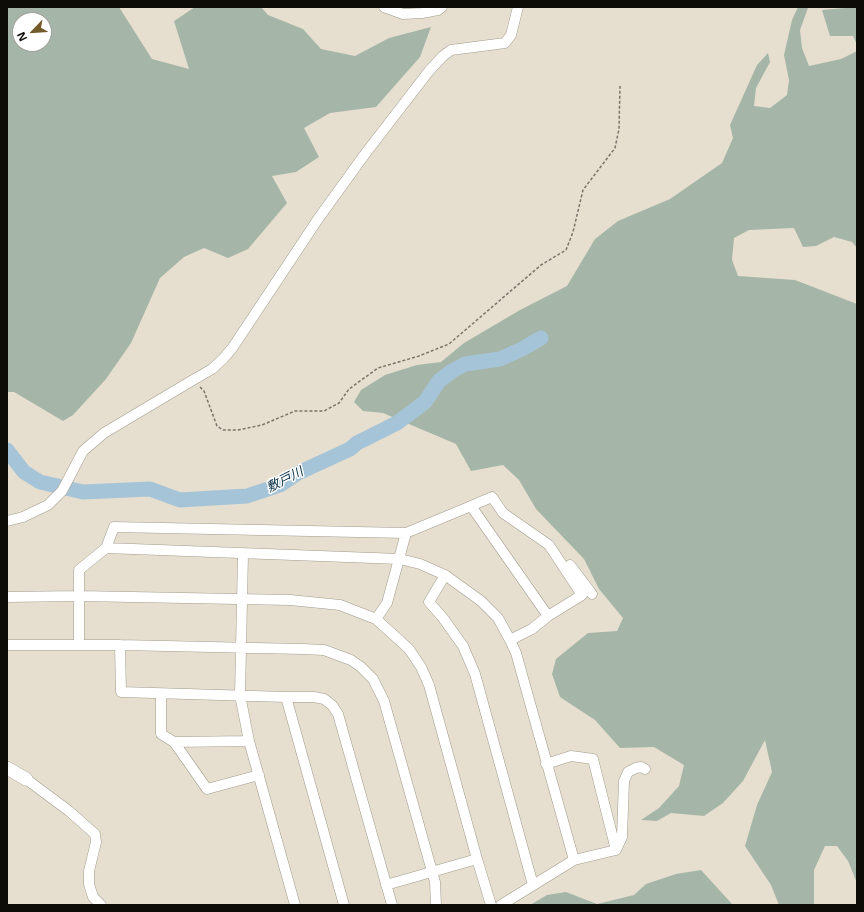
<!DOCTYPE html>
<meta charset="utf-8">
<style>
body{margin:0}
#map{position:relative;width:864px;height:912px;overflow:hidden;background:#e6dfcf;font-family:"Noto Sans",sans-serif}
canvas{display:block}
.frame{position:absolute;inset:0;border:8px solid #0e0c07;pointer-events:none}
.north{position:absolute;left:12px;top:12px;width:40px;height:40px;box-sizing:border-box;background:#fff;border:1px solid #9f9e9c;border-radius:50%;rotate:245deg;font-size:11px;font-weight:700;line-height:16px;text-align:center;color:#0e0c07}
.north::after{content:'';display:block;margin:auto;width:14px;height:18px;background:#735a2b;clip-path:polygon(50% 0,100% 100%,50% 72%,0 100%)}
</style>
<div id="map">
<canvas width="864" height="912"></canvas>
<div class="frame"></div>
<div class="north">N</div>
</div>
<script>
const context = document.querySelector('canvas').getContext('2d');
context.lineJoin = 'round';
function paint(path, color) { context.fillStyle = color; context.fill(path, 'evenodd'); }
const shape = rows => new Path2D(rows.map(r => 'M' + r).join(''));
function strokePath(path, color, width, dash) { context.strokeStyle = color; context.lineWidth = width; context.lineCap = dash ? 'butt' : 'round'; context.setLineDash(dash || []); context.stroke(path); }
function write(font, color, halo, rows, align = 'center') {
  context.font = font + ' "Noto Sans","Noto Sans JP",sans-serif'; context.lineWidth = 3; context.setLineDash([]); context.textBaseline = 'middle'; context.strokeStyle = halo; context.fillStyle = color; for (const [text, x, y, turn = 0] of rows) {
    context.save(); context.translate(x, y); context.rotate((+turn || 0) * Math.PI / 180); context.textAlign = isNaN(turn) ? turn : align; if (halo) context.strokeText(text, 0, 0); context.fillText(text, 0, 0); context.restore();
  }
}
const green = shape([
 [7,7,119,7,152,59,189,69,174,21,195,7,261,7,268,15,303,29,321,49,355,56,389,38,431,27,420,57,376,107,330,113,304,128,319,157,296,172,272,176,287,203,248,249,228,258,204,248,184,257,160,278,131,343,106,379,73,415,63,421,14,392,7,392],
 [20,20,44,20,44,44,20,44],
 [798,7,808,8,800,30,802,48,809,66,841,59,857,51,857,248,852,242,834,237,816,246,803,247,794,228,749,230,734,238,732,260,738,276,795,280,857,304,857,883,848,861,837,846,825,846,814,870,814,905,779,905,771,885,745,846,757,805,772,772,765,740,743,781,723,803,704,816,671,813,657,821,641,820,659,808,679,786,684,765,654,747,620,748,595,720,560,697,552,674,556,659,588,633,617,631,623,618,599,589,584,559,536,509,519,480,503,465,471,471,456,444,383,413,363,411,354,402,361,390,385,375,417,365,441,362,464,343,520,310,567,286,595,239,618,221,670,199,722,163,733,138,730,125,757,65,768,53,770,62,756,88,754,106,770,108,787,95,789,80,784,55,792,20],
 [857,7,857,45,853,36,830,36,822,10],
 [701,870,733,905,530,905,547,895,566,892,597,904,634,895,646,884,676,874]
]);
const river = shape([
 [7,450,24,472,40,482,83,492,150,489,180,500,247,496,280,485,298,473,350,449,357,443,397,423,425,402,439,381,452,371,465,364,500,359,522,349,541,338]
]);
const path = shape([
 [200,387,204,391,217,426,223,430,238,430,262,425,295,411,324,411,339,403,349,389,378,368,419,356,449,344,541,265,566,250,573,232,583,190,615,148,619,129,620,86]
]);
const street = shape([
 [384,7,403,14,422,13,438,10,442,7],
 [471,506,492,497,503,513,549,545,582,595,548,616],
 [7,521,23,517,48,505,62,491,83,451,104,433,193,380,212,369,223,359,233,347,318,219,365,154,429,71,443,56,451,50,505,43,511,35,518,7],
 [106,548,400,559,420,564,445,575,481,601,498,618,510,640,516,653,574,860,501,905],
 [243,554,240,695,249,741,295,905],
 [570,565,592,594],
 [445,575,429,602,443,618,463,646,475,674,533,885],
 [7,597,79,596,290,600,340,605,376,619,409,649,421,667,429,685,477,859],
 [376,619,387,603,406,533,471,506,548,616,532,629,510,640],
 [7,645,120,645,302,649,324,650,351,660,361,667,373,679,384,701,435,882,436,905],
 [79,645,79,570,106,548,114,527,406,533],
 [120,645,121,692,286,697,344,905],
 [161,694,161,734,174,742,207,789,259,775],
 [286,697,314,697,324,699,332,705,338,714,392,905],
 [174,742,249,741],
 [546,764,571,756,593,759,616,850,574,860],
 [26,779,69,811,95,834,96,842,89,871,89,884,93,897,101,905],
 [616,850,622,837,624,781,628,772,636,768,641,767,645,769],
 [386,885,477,859,491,905]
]);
const secondary = shape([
 [7,768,26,779]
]);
const waterNames = [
 ["敷戸川",285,480,-27]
];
paint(green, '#a5b6a8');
strokePath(river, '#a6c4d8', 15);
strokePath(street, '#a29b8d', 11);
strokePath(secondary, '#a29b8d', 14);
strokePath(path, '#79746a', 1.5, [3, 2]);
strokePath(street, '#fff', 10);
strokePath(secondary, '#fff', 13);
write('italic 13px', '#062f45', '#fff', waterNames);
</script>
